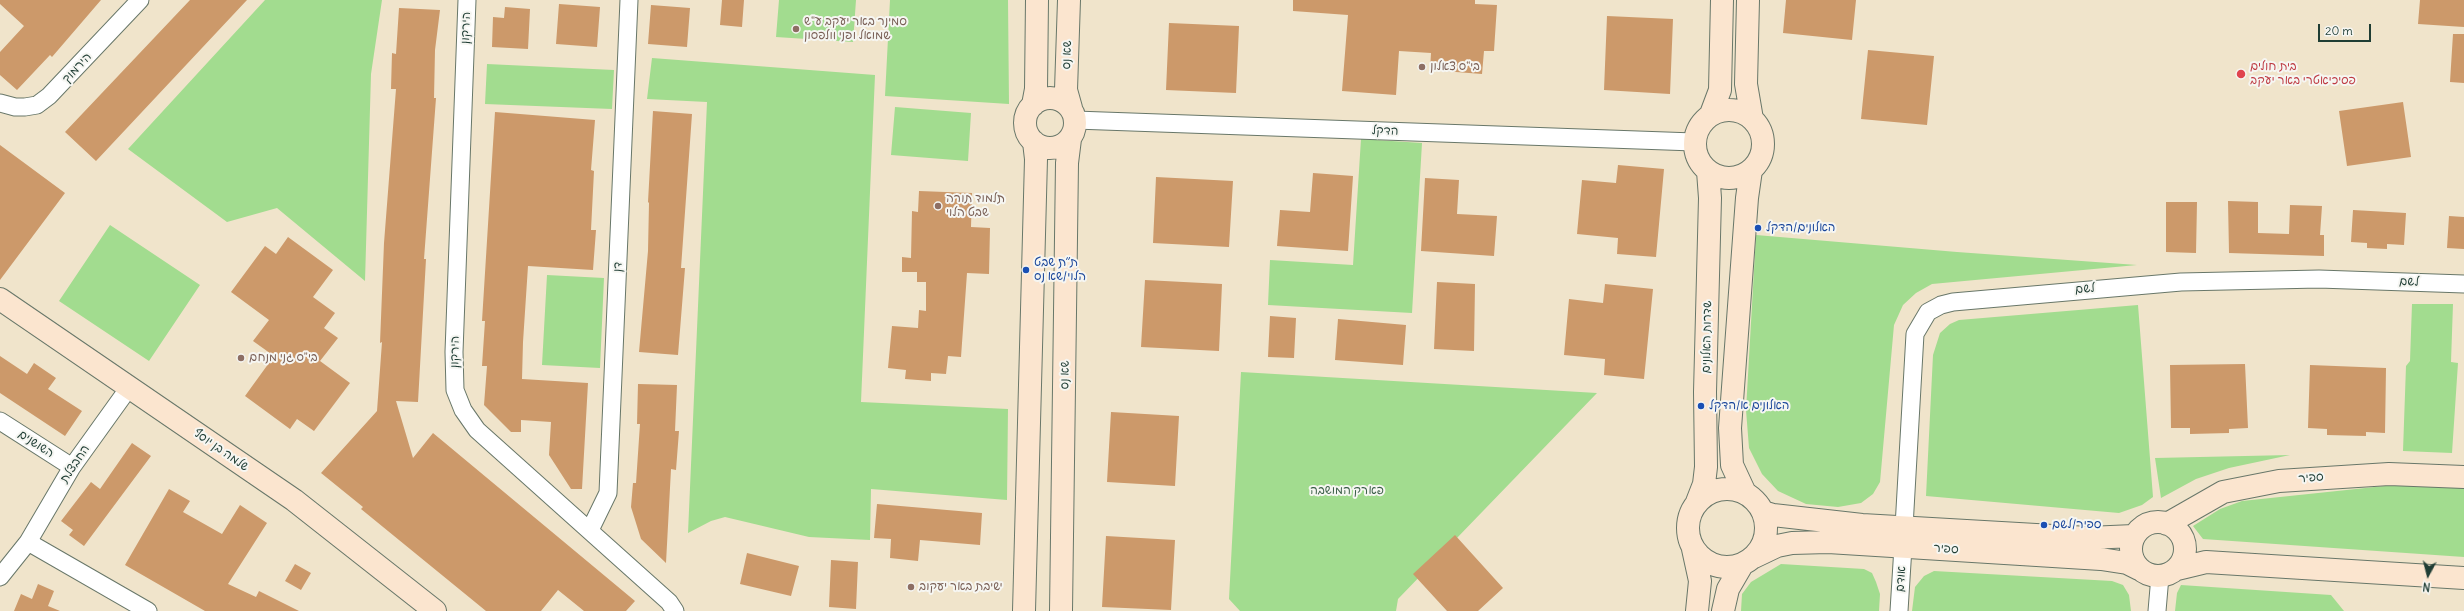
<!DOCTYPE html>
<meta charset="utf-8">
<style>
body{margin:0}
#map{position:relative;width:2464px;height:611px;overflow:hidden;background:#f0e4cb;font-family:Delius,sans-serif}
canvas{display:block}
.north{position:absolute;left:2408px;top:555px;width:40px;height:40px;-webkit-text-stroke:3px #f6f6f2;paint-order:stroke;rotate:187deg;font-size:11px;font-weight:700;line-height:16px;text-align:center;color:#1f3d34}
.north::after{content:'';display:block;margin:auto;width:14px;height:18px;background:#1f3d34;clip-path:polygon(50% 0,100% 100%,50% 72%,0 100%)}
.scale{position:absolute;left:2318px;top:24px;width:53px;height:18px;box-sizing:border-box;border:2px solid #1f3d34;border-top:0;padding-left:5px;font-size:12px;line-height:14px;white-space:nowrap;color:#1f3d34;-webkit-text-stroke:3px #f6f6f2;paint-order:stroke}
</style>
<div id="map">
<canvas width="2464" height="611"></canvas>
<div class="north">N</div>
<div class="scale">20 m</div>
</div>
<script>
const context = document.querySelector('canvas').getContext('2d');
context.lineJoin = 'round';
function paint(path, color) { context.fillStyle = color; context.fill(path, 'evenodd'); }
const shape = rows => new Path2D(rows.map(r => 'M' + r).join(''));
function strokePath(path, color, width, dash) { context.strokeStyle = color; context.lineWidth = width; context.lineCap = dash ? 'butt' : 'round'; context.setLineDash(dash || []); context.stroke(path); }
function write(font, color, halo, rows, align = 'center') {
  context.font = font + ' Delius,"Playpen Sans Hebrew",sans-serif'; context.lineWidth = 4; context.setLineDash([]); context.textBaseline = 'middle'; context.strokeStyle = halo; context.fillStyle = color; for (const [text, x, y, turn = 0] of rows) {
    context.save(); context.translate(x, y); context.rotate((+turn || 0) * Math.PI / 180); context.textAlign = isNaN(turn) ? turn : align; if (halo) context.strokeText(text, 0, 0); context.fillText(text, 0, 0); context.restore();
  }
}
const green = shape([
 [265,0,382,0,371,74,365,281,277,208,227,222,128,149],
 [779,0,856,0,853,42,776,37],
 [890,0,1008,0,1009,104,885,96],
 [652,58,875,75,861,402,1008,409,1007,500,871,489,870,540,809,537,725,517,711,521,688,533,707,102,647,99],
 [487,64,614,70,612,109,485,104],
 [895,107,971,113,968,161,891,155],
 [1361,139,1422,143,1412,313,1268,305,1270,260,1353,265],
 [110,225,200,285,149,361,59,301],
 [1756,235,1957,252,2137,265,1932,284,1916,293,1903,305,1894,325,1880,482,1873,494,1861,503,1838,507,1806,504,1778,491,1762,474,1749,448,1746,410],
 [547,275,604,278,600,368,542,365],
 [2412,304,2453,304,2451,362,2458,363,2452,453,2403,451,2406,366,2410,361],
 [2138,305,2153,497,2142,505,2119,513,1926,496,1933,355,1940,333,1950,324,1959,320],
 [1241,372,1597,393,1398,599,1396,611,1240,611,1229,599],
 [2290,455,2229,468,2196,479,2161,498,2155,458],
 [2394,485,2464,488,2464,557,2203,539,2193,526,2220,509,2242,501],
 [1781,564,1864,569,1872,573,1876,582,1880,594,1879,611,1741,611,1742,594,1751,582],
 [1934,571,2112,581,2123,585,2129,595,2131,611,1912,611,1915,587,1924,576],
 [2181,585,2331,595,2344,611,2175,611,2177,593]
]);
const building = shape([
 [0,0,101,0,52,57,50,55,17,90,0,75,0,52,24,26,0,4],
 [190,0,247,0,96,161,65,132],
 [722,0,744,0,742,27,720,25],
 [1293,0,1475,0,1475,4,1497,5,1494,51,1484,51,1482,74,1430,70,1431,53,1399,51,1396,95,1342,91,1348,15,1293,11],
 [1786,0,1856,0,1852,40,1783,33],
 [2420,0,2464,0,2464,27,2418,24],
 [559,4,600,7,597,47,556,44],
 [651,5,690,8,687,47,648,44],
 [505,7,530,9,528,49,492,47,493,17,504,18],
 [399,8,440,10,435,50,434,98,436,98,424,259,426,259,418,402,396,401,413,458,433,433,635,601,626,611,584,611,558,590,541,611,486,611,361,509,363,507,321,473,377,411,382,342,380,343,384,243,396,89,391,89,392,53,396,54],
 [1607,16,1673,19,1670,94,1604,90],
 [1169,23,1239,26,1236,93,1166,90],
 [2453,34,2464,34,2464,83,2450,82],
 [1868,50,1934,56,1927,125,1861,119],
 [2403,102,2411,157,2347,166,2339,111],
 [653,111,692,114,681,268,685,268,678,355,639,352,648,251,649,203,648,202],
 [495,112,595,120,591,170,594,171,591,230,596,230,593,270,528,266,523,342,522,379,588,383,582,489,571,489,549,455,551,422,521,420,521,432,511,432,484,405,487,366,482,366,485,321,482,321],
 [0,145,65,193,0,280],
 [1618,165,1664,169,1656,257,1617,254,1618,238,1577,234,1582,180,1616,183],
 [1313,173,1353,176,1348,251,1277,246,1280,210,1310,212],
 [1156,177,1233,181,1229,247,1153,243],
 [1425,178,1459,180,1457,214,1497,216,1494,256,1421,251],
 [919,191,972,193,971,227,990,228,989,274,967,273,961,357,948,356,946,374,931,373,931,381,905,379,906,370,888,368,892,326,918,328,919,310,926,311,926,282,917,282,917,272,902,272,902,257,911,258,912,211,918,212],
 [2228,201,2258,202,2258,233,2289,234,2290,205,2322,206,2320,235,2324,235,2324,256,2229,253],
 [2166,202,2197,202,2196,253,2166,252],
 [2353,210,2406,213,2404,245,2387,244,2387,249,2367,248,2367,243,2351,242],
 [2449,216,2464,217,2464,249,2447,248],
 [288,237,333,270,313,297,335,313,324,328,338,338,320,361,350,383,314,431,297,419,290,429,245,396,274,356,253,341,269,320,231,292,265,246,276,254],
 [1145,280,1222,284,1219,351,1141,347],
 [1437,282,1475,284,1474,351,1434,349],
 [1605,284,1653,289,1644,379,1604,375,1605,359,1564,355,1569,299,1603,303],
 [1270,316,1296,318,1294,358,1268,357],
 [1338,319,1406,325,1403,365,1335,360],
 [0,356,27,374,34,363,56,378,48,389,82,411,65,436,0,393],
 [2245,364,2248,428,2229,429,2229,433,2190,434,2190,428,2171,428,2170,365],
 [2310,365,2386,368,2385,433,2366,432,2366,436,2327,435,2327,429,2308,428],
 [638,384,677,385,675,431,679,431,676,470,671,469,666,563,641,539,631,507,633,483,636,483,640,424,637,424],
 [1111,412,1179,416,1175,486,1107,482],
 [132,443,151,456,84,546,69,535,73,530,61,521,91,482,100,489],
 [169,489,190,501,183,512,222,534,240,505,267,523,228,584,256,597,259,591,299,611,205,611,125,565],
 [877,504,982,513,980,545,920,540,918,561,890,558,891,539,874,538],
 [1455,535,1503,588,1478,611,1447,611,1413,574],
 [1106,536,1175,540,1171,610,1102,607],
 [747,553,799,566,791,596,740,584],
 [831,560,858,562,856,609,829,607],
 [295,564,311,573,301,590,285,581],
 [38,584,54,591,48,606,60,611,14,611,21,594,32,599]
]);
const street = shape([
 [467,0,454,352,455,390,463,410,477,430,669,602,675,611],
 [0,103,15,107,25,107,37,105,49,96,140,0],
 [1075,120,1694,142],
 [0,421,72,467],
 [1904,527,1915,334,1928,312,1941,305,1953,302,2181,282,2319,279,2464,284],
 [590,530,608,493,629,0],
 [28,542,148,611],
 [0,577,28,542,72,467,128,389],
 [1899,611,1903,547],
 [2157,611,2160,576]
]);
const secondary = shape([
 [1069,0,1066,90,1071,108],
 [1748,0,1746,84,1752,119],
 '1025 123a25 25 0 1 1 50 0a25 25 0 1 1-50 0Z',
 [1033,105,1036,89,1037,0],
 '1695 144a34 34 0 1 1 68 0a34 34 0 1 1-68 0Z',
 [1711,114,1720,90,1722,0],
 [0,299,294,500,435,611],
 '1688 528a39 39 0 1 1 78 0a39 39 0 1 1-78 0Z',
 [1745,493,1732,465,1730,428,1747,198,1751,170],
 [1697,502,1704,484,1706,467,1705,392,1710,198,1708,171],
 [1763,512,1773,515,1862,525,2088,538,2134,536],
 '2131 549a27 27 0 1 1 54 0a27 27 0 1 1-54 0Z',
 [2167,524,2223,492,2279,481,2389,474,2464,477],
 [1693,549,1700,581,1697,611],
 [1754,557,1777,546,1792,543,1828,542,2101,559,2127,563,2139,569],
 [2177,569,2206,562,2464,578],
 [1024,611,1036,159,1034,142],
 [1061,611,1067,163,1070,139],
 [1723,611,1728,589,1742,565]
]);
const markers = [
 [796,29,4,"#8d6e63"],
 [1422,67,4,"#8d6e63"],
 [2241,74,5,"#e0444e"],
 [938,206,4,"#8d6e63"],
 [1758,228,4,"#1a4fb4"],
 [1026,270,4,"#1a4fb4"],
 [241,358,4,"#8d6e63"],
 [1701,406,4,"#1a4fb4"],
 [2044,525,4,"#1a4fb4"],
 [911,587,4,"#8d6e63"]
];
const educationNames = [
 ["סמינר באר יעקב ע\"ש",804,22],
 ["שמואל ופני וולפסון",804,36],
 ["בי\"ס צאלון",1430,67],
 ["תלמוד תורה",946,199],
 ["שבט הלוי",946,213],
 ["בי\"ס גני מנחם",249,358],
 ["ישיבת באר יעקוב",919,587]
];
const streetNames = [
 ["הירקון",466,28,-88],
 ["שא נס",1067,55,-88],
 ["הירמוך",77,68,-47],
 ["הדקל",1385,131,2],
 ["דן",618,267,-88],
 ["לשם",2409,282,2],
 ["לשם",2085,289,-5],
 ["שדרות האלונים",1707,337,-89],
 ["הירקון",455,352,-89],
 ["שא נס",1065,375,-89],
 ["השושנים",36,444,33],
 ["שלמה בן יוסף",221,450,35],
 ["החבצלת",75,464,-56],
 ["ספיר",2311,478,-5],
 ["ספיר",1946,549,4],
 ["אודם",1901,579,-86]
];
const healthNames = [
 ["בית חולים",2250,67],
 ["פסיכיאטרי באר יעקב",2250,81]
];
const transitNames = [
 ["האלונים/הדקל",1766,228],
 ["ת״ת שבט",1034,263],
 ["הלוי/שא נס",1034,277],
 ["האלונים א/הדקל",1709,406],
 ["ספיר/לשם",2052,525]
];
const parkNames = [
 ["פארק המושבה",1347,491]
];
paint(green, '#a2dc8f');
paint(building, '#cc996a');
strokePath(street, '#687769', 19);
strokePath(secondary, '#687769', 24);
strokePath(street, '#fff', 17);
strokePath(secondary, '#fbe5cf', 22);
for (const [x, y, r, color] of markers) { const dot = new Path2D(); dot.arc(x, y, r, 0, 2 * Math.PI); context.fillStyle = color; context.fill(dot); strokePath(dot, '#f6f6f2', 1.5); }
write('12px', '#785e54', '#f6f6f2', educationNames, 'left');
write('12px', '#1f3d34', '#f6f6f2', streetNames);
write('12px', '#be3a42', '#f6f6f2', healthNames, 'left');
write('12px', '#164399', '#f6f6f2', transitNames, 'left');
write('12px', '#395d46', '#f6f6f2', parkNames);
</script>
